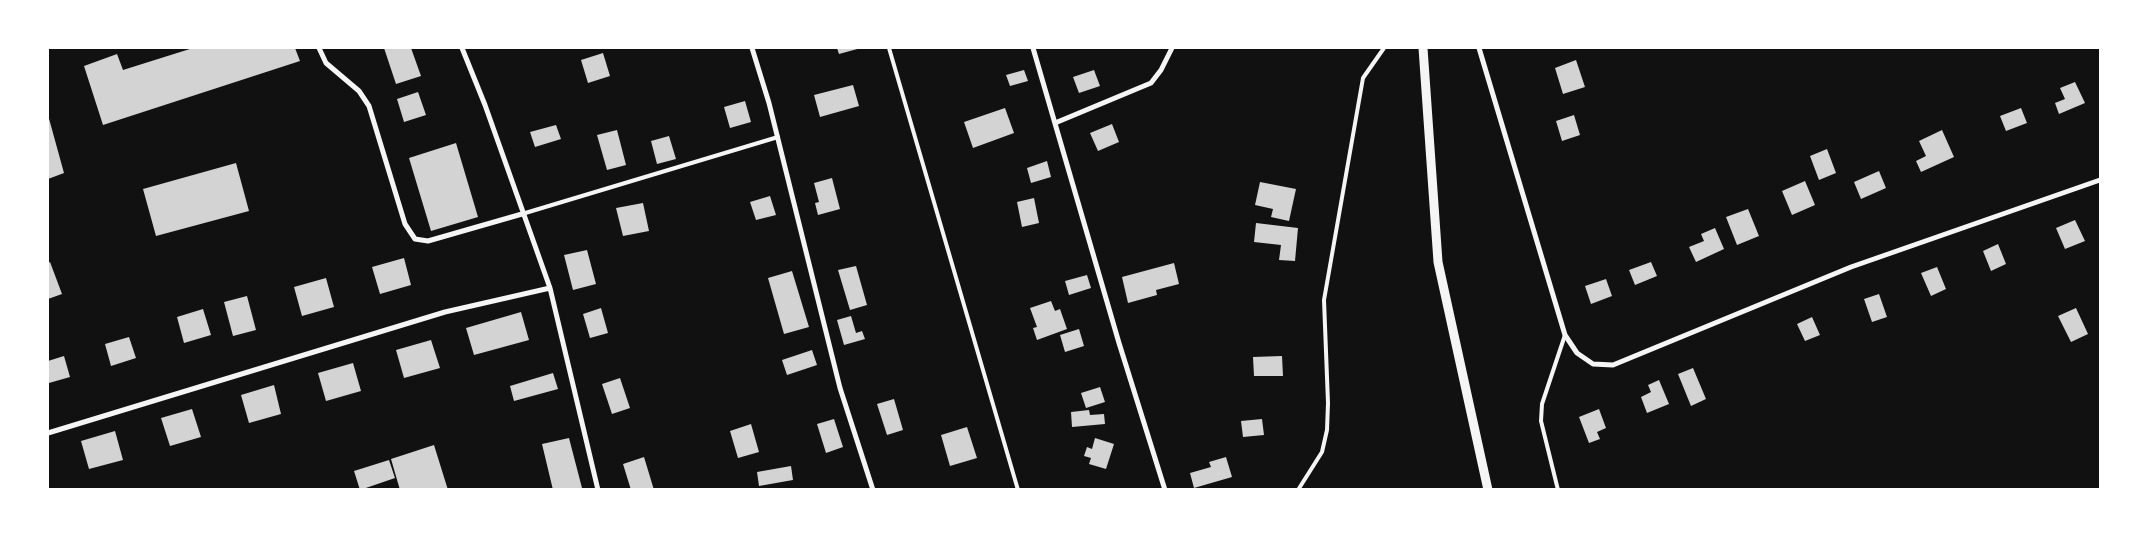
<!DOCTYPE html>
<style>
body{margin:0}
#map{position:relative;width:2148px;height:537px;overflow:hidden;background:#111;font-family:Georgia,serif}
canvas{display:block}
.frame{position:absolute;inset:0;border:49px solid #fff;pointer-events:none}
</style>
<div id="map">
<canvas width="2148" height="537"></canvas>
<div class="frame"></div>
</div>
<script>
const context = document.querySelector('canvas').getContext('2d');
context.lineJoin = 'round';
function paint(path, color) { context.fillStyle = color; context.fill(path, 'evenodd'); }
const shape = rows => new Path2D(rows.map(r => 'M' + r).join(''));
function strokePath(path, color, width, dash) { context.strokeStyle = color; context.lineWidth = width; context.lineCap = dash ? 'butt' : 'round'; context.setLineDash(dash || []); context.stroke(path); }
const building = shape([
 [193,48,295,48,300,61,103,125,84,66,117,54,123,70],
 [384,48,411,48,421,76,396,84],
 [837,48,861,48,839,54],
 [603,53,610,76,588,83,581,60],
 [1576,60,1585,87,1563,94,1555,68],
 [1024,70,1028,81,1010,86,1006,75],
 [1094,70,1100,86,1079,93,1073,77],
 [2075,82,2085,103,2059,114,2055,103,2065,99,2060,88],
 [853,85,859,106,820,117,814,95],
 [418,92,426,115,404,122,397,99],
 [745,101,751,122,730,128,724,107],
 [1005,108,1014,133,973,148,964,122],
 [2021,108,2027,123,2006,131,2000,116],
 [48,115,64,173,48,179],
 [1574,115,1580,135,1562,141,1556,121],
 [1112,124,1119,142,1098,151,1090,133],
 [556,125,561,139,535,147,530,132],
 [617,130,626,165,607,170,597,135],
 [1942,130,1954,157,1921,172,1916,161,1926,156,1919,141],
 [669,136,676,159,657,164,651,141],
 [456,143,478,217,431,231,409,158],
 [1827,149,1836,173,1819,180,1810,156],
 [1047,161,1051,177,1031,183,1027,168],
 [236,163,249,211,156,236,143,189],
 [1879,171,1886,188,1861,199,1854,182],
 [832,178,840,209,818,215,815,203,819,202,814,183],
 [1805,181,1815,205,1792,215,1782,191],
 [1260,182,1296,189,1289,221,1271,217,1273,209,1255,205],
 [770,196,776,215,756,220,750,202],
 [1034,198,1039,223,1022,227,1017,202],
 [643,203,649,231,623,236,616,208],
 [1748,209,1759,236,1737,245,1726,217],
 [2075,220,2085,241,2065,249,2056,228],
 [1256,223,1298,228,1295,261,1279,260,1281,245,1254,242],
 [1715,228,1724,249,1696,262,1689,247,1704,241,1701,234],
 [1998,244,2006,264,1991,271,1983,251],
 [587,250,596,284,573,290,564,255],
 [404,258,411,285,380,294,372,267],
 [50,262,62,294,48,299,48,263],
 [1651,262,1657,276,1635,285,1629,270],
 [1174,263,1179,284,1156,290,1157,295,1128,303,1122,277],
 [856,266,867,305,850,310,838,270],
 [1937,267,1946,289,1931,296,1921,273],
 [792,271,809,327,784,334,768,278],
 [1087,275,1091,288,1069,295,1065,281],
 [326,278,334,307,302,316,294,287],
 [1606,279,1612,296,1591,304,1585,286],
 [1879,294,1887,317,1872,322,1864,299],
 [247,296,256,330,233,336,224,302],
 [1051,301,1055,311,1060,309,1067,329,1037,340,1033,328,1037,327,1030,308],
 [601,308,608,333,590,338,583,314],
 [2076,308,2088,334,2071,342,2058,316],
 [203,309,211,335,184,343,177,317],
 [521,312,529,340,474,355,466,328],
 [851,316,856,333,862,331,865,339,844,345,837,320],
 [1812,317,1820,335,1805,341,1797,324],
 [1079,329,1084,346,1065,352,1060,335],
 [129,337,136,358,111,366,105,344],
 [431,340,440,368,404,378,396,350],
 [812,350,817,365,787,375,782,360],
 [64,356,70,377,49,383,48,361],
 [1282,356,1283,376,1254,376,1253,357],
 [353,363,361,391,326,401,318,373],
 [1693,368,1706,399,1691,406,1678,374],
 [553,373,558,389,514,401,510,386],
 [620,378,630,408,612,414,602,384],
 [1659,380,1669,404,1647,413,1641,397,1651,392,1648,385],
 [274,385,281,414,249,423,241,395],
 [1100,387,1105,402,1086,408,1081,393],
 [894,399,903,430,887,435,877,404],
 [192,409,201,437,170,446,161,418],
 [1599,409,1606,428,1597,432,1600,439,1589,443,1579,417],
 [1089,410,1090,415,1104,414,1105,424,1072,427,1071,412],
 [834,419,843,447,826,453,817,424],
 [1262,419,1264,435,1243,437,1241,421],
 [751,424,759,452,738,458,730,431],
 [967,427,977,458,950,466,941,435],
 [115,431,123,460,89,469,81,441],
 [569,438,582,488,553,490,542,444],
 [1095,438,1114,444,1106,469,1089,464,1091,458,1084,456,1087,447,1092,449],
 [434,445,448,490,400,490,391,459],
 [644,457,654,490,631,490,623,464],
 [1226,457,1232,477,1194,488,1190,473,1211,467,1209,462],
 [389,460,395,478,360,490,354,471],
 [791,466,793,480,759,486,757,472]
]);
const service = shape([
 [889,48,1018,490],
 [522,214,778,137],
 [1298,490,1322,452,1327,430,1328,403,1324,300,1363,78,1384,48],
 [1558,490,1541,421,1542,404,1565,335]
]);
const minor = shape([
 [319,48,326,63,359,91,369,106,405,224,415,239,428,241,522,214],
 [462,48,485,105,550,288,598,490],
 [752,48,769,103,840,388,873,490],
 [1033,48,1119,343,1165,490],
 [1479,48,1565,335,1577,353,1593,364,1613,365,1851,267,2100,180],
 [1055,123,1151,83,1161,70,1172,48],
 [48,433,445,312,550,288]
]);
const tertiary = shape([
 [1423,48,1438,262,1488,490]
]);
paint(building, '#d3d3d3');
strokePath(service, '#f5f5f5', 4);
strokePath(minor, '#f5f5f5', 5);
strokePath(tertiary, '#f5f5f5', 9);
</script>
